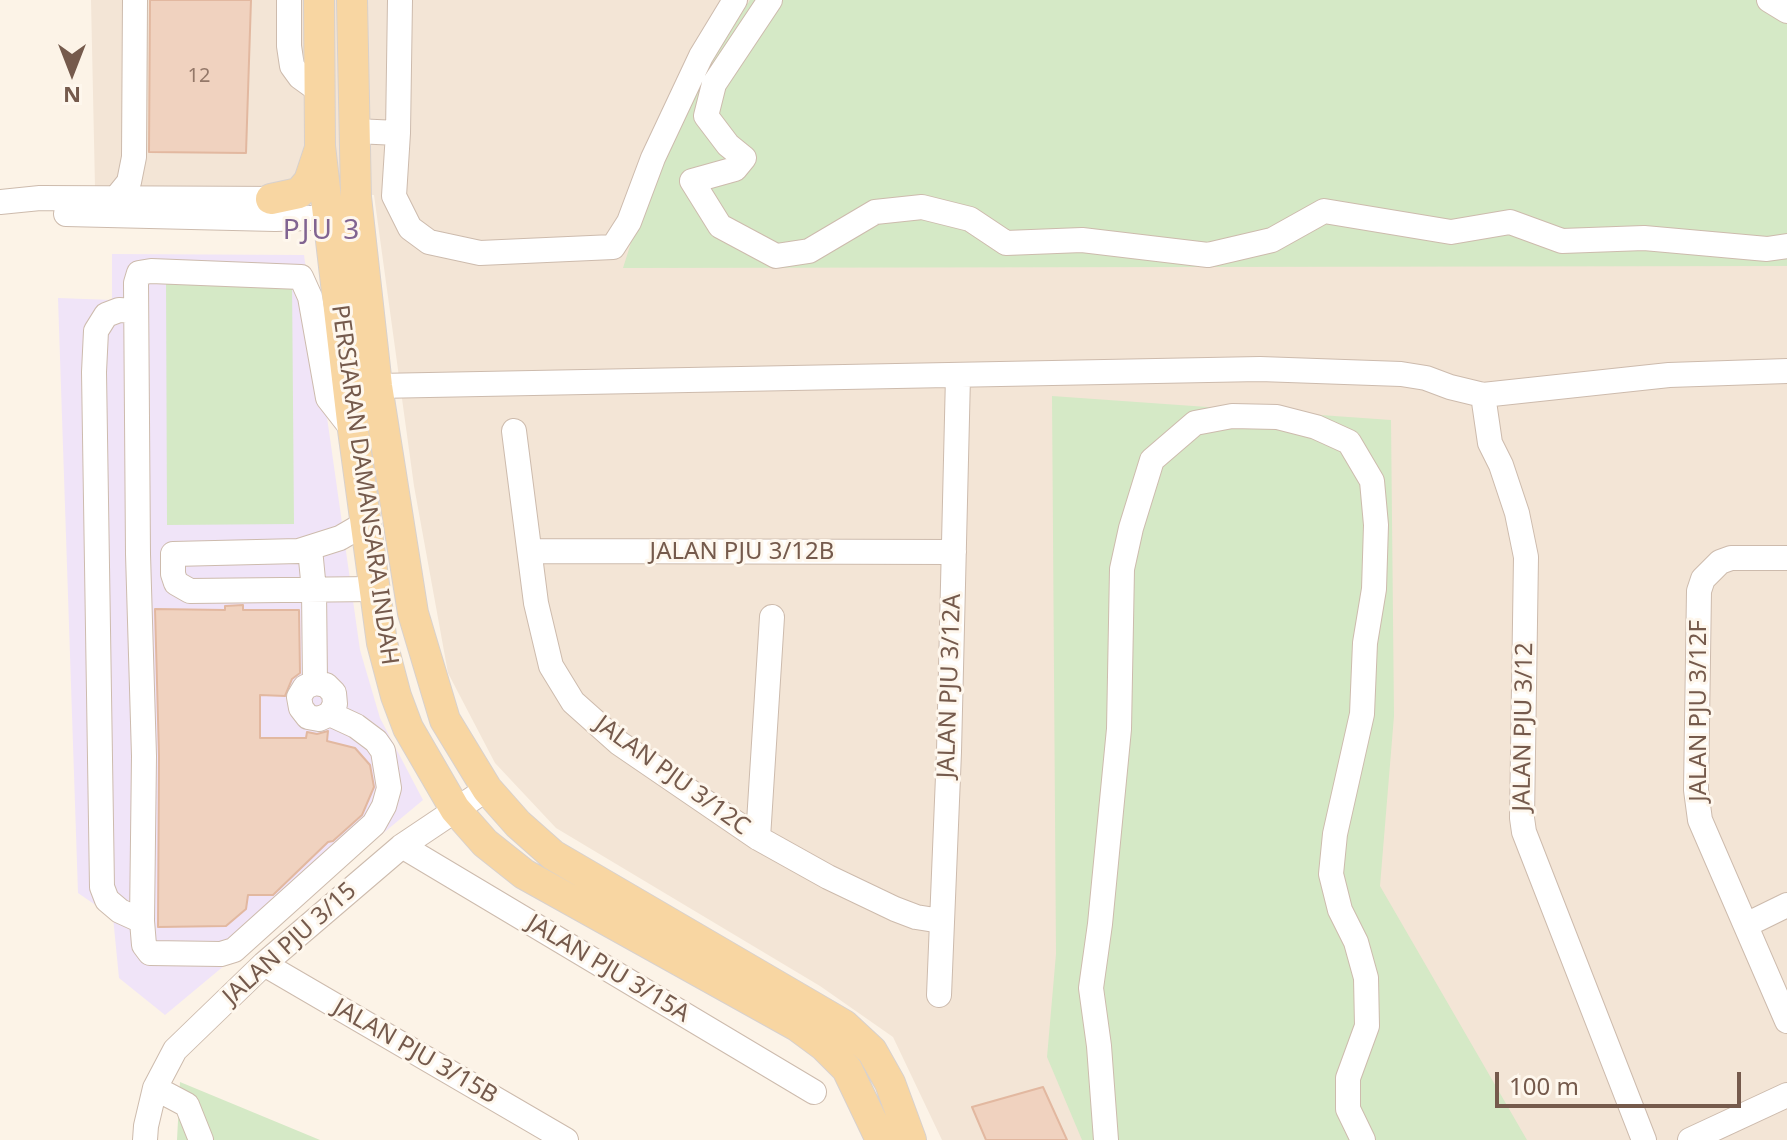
<!DOCTYPE html>
<style>
body{margin:0}
#map{position:relative;width:1787px;height:1140px;overflow:hidden;background:#fcf3e7;font-family:"Noto Sans",sans-serif}
canvas{display:block}
.north{position:absolute;left:32px;top:32px;width:80px;height:80px;-webkit-text-stroke:6px #fef7ed;paint-order:stroke;rotate:180deg;font-size:22px;font-weight:700;line-height:32px;text-align:center;color:#755a4c}
.north::after{content:'';display:block;margin:auto;width:28px;height:36px;background:#755a4c;clip-path:polygon(50% 0,100% 100%,50% 72%,0 100%)}
.scale{position:absolute;left:1495px;top:1072px;width:246px;height:36px;box-sizing:border-box;border:4px solid #755a4c;border-top:0;padding-left:10px;font-size:24px;line-height:28px;white-space:nowrap;color:#755a4c;-webkit-text-stroke:6px #fef7ed;paint-order:stroke}
</style>
<div id="map">
<canvas width="1787" height="1140"></canvas>
<div class="north">N</div>
<div class="scale">100 m</div>
</div>
<script>
const context = document.querySelector('canvas').getContext('2d');
context.lineJoin = 'round';
function paint(path, color) { context.fillStyle = color; context.fill(path, 'evenodd'); }
const shape = rows => new Path2D(rows.map(r => 'M' + r).join(''));
function strokePath(path, color, width, dash) { context.strokeStyle = color; context.lineWidth = width; context.lineCap = dash ? 'butt' : 'round'; context.setLineDash(dash || []); context.stroke(path); }
function write(font, color, halo, rows, align = 'center') {
  context.font = font + ' "Noto Sans",sans-serif'; context.lineWidth = 6; context.setLineDash([]); context.textBaseline = 'middle'; context.strokeStyle = halo; context.fillStyle = color; for (const [text, x, y, turn = 0] of rows) {
    context.save(); context.translate(x, y); context.rotate((+turn || 0) * Math.PI / 180); context.textAlign = isNaN(turn) ? turn : align; if (halo) context.strokeText(text, 0, 0); context.fillText(text, 0, 0); context.restore();
  }
}
const residential = shape([
 [91,0,1787,0,1787,1140,942,1140,893,1037,820,986,556,828,495,763,448,673,414,486,374,195,95,187]
]);
const education = shape([
 [112,254,304,255,360,650,380,718,423,800,165,1015,119,978,113,917,78,893,58,298,112,300]
]);
const green = shape([
 [750,0,1787,0,1787,266,623,268,662,144],
 [166,280,292,280,294,524,167,525],
 [1052,396,1391,420,1394,716,1380,886,1527,1140,1082,1140,1047,1057,1056,954],
 [180,1082,320,1140,177,1140]
]);
const building = shape([
 [150,0,251,0,246,153,149,152,150,0],
 [243,605,243,610,299,610,300,673,292,679,285,696,260,695,260,738,306,738,307,732,317,734,328,731,327,741,355,748,370,765,374,787,362,815,333,841,328,842,273,895,248,895,246,909,226,926,158,927,159,756,155,609,225,610,225,606,243,605],
 [1043,1087,1067,1140,986,1140,972,1107,1043,1087]
]);
const minor = shape([
 [289,0,289,46,292,66,300,77,318,90],
 [400,0,398,133,394,196,410,228,429,242,480,253,613,247,629,222,653,158,701,56,735,0],
 [770,0,714,84,706,116,728,145,744,158,735,169,692,181,720,226,776,256,809,251,875,212,922,207,970,219,1006,243,1082,240,1208,255,1272,240,1324,211,1451,232,1510,222,1562,241,1644,238,1767,249,1787,246],
 [1769,0,1787,11],
 [355,131,398,133],
 [0,202,40,198,289,199],
 [113,206,116,198,129,182,134,157,135,0],
 [66,214,275,219,345,217],
 [136,311,119,310,106,315,96,331,94,372,102,887,107,900,120,911,142,921],
 [377,386,1260,369,1401,374,1426,378,1450,387,1483,395,1669,375,1787,371],
 [1483,395,1490,443,1501,465,1517,513,1526,557,1522,818,1524,832,1644,1140],
 [514,431,536,603,551,666,573,702,619,743,758,838,828,877,895,909,916,917,941,921],
 [364,524,340,538,299,551,173,554,173,574,176,583,190,591,374,589],
 [310,549,314,590,315,683],
 [530,551,954,552],
 [1787,558,1731,558,1720,562,1703,579,1699,591,1696,790,1700,820,1787,1021],
 [330,714,335,704,334,693,326,685,315,683,305,687,299,697,301,708,308,717,319,719,330,714,356,726,376,741,383,751,389,788,384,806,374,824,234,950,221,954,150,953,144,945,142,921,144,756,138,554,136,283,139,273,151,271,301,277,310,297,328,398,353,430],
 [758,838,772,617],
 [402,846,814,1092],
 [1746,925,1787,905],
 [264,964,566,1140],
 [939,995,949,752,958,376],
 [155,1088,187,1105,201,1140],
 [145,1140,146,1126,155,1088,175,1050,264,964,402,846,487,789],
 [1106,1140,1099,1046,1091,988,1100,924,1119,729,1122,569,1131,528,1152,460,1195,423,1232,416,1277,417,1316,427,1349,442,1372,481,1376,525,1374,589,1365,643,1362,714,1335,834,1331,874,1340,910,1356,942,1366,978,1367,1026,1348,1078,1348,1109,1363,1140],
 [1690,1140,1787,1095]
]);
const major = shape([
 [319,0,320,146,353,430,382,643,396,696,408,728,455,809,485,843,524,874,797,1026,824,1046,847,1069,881,1140],
 [352,0,356,197,377,386,413,613,445,720,487,789,518,824,553,855,844,1025,872,1051,890,1083,911,1140],
 [271,199,299,193,309,181,319,151]
]);
const numberNames = [
 ["12",199,76]
];
const streetNames = [
 ["PERSIARAN DAMANSARA INDAH",364,485,82],
 ["JALAN PJU 3/12B",742,552],
 ["JALAN PJU 3/12A",950,686,-88],
 ["JALAN PJU 3/12F",1699,711,-90],
 ["JALAN PJU 3/12",1524,727,-89],
 ["JALAN PJU 3/12C",672,776,36],
 ["JALAN PJU 3/15",290,944,-42],
 ["JALAN PJU 3/15A",608,969,31],
 ["JALAN PJU 3/15B",415,1052,30]
];
const quarterNames = [
 ["PJU 3",322,231]
];
paint(residential, '#f3e5d6');
paint(education, '#f0e4f8');
paint(green, '#d5e9c6');
paint(building, '#f0d2bf');
strokePath(building, '#e2b8a0', 2);
strokePath(minor, '#cdbbad', 26);
strokePath(major, '#d8d1cd', 32);
strokePath(minor, '#fff', 24);
strokePath(major, '#f8d6a2', 30);
write('20px', '#947869', null, numberNames);
write('24px', '#755a4c', '#fef7ed', streetNames);
context.letterSpacing = '2px';
write('28px', '#816491', '#fef7ed', quarterNames);
context.letterSpacing = '0px';
</script>
